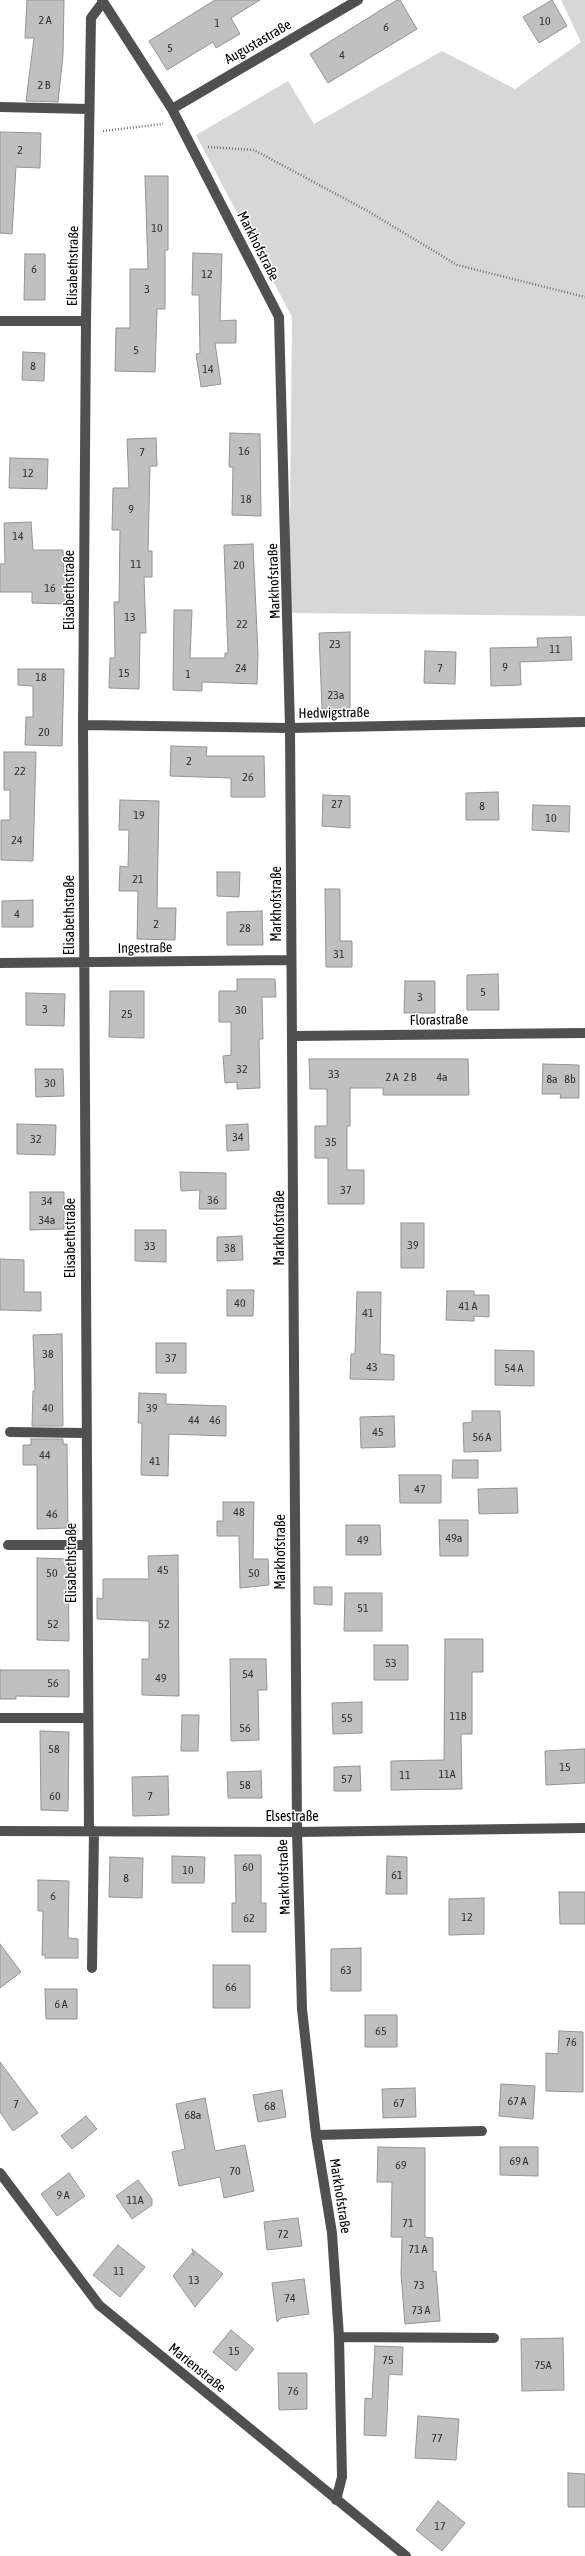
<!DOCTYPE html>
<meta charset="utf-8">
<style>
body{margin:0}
canvas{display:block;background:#fff}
</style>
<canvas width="585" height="2556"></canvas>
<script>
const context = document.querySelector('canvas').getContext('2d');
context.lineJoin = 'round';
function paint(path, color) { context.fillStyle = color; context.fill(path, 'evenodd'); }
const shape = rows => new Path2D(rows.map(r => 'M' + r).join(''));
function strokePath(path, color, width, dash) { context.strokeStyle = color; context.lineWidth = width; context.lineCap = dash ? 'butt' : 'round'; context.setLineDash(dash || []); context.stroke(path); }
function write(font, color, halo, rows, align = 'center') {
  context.font = font + ' "Asap Condensed",sans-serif'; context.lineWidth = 3; context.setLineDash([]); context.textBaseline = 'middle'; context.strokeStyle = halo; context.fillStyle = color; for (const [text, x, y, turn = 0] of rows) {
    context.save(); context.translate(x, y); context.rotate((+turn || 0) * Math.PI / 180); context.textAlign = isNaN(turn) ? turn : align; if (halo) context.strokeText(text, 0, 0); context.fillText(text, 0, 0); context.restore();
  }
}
const green = shape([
 [561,0,585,0,585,616,289,613,292,317,196,135,288,81,314,124,442,51,515,89,581,42]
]);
const building = shape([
 [27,0,64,0,63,55,58,102,26,101,34,38,25,38,27,0],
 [215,0,260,0,231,18,240,34,216,48,213,42,167,70,149,41,215,0],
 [397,0,400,0,417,29,328,83,310,54,397,0],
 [552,0,567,26,539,43,523,17,552,0],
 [0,132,41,133,40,168,16,167,12,234,0,233,0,132],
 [145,176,168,176,168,250,165,250,165,309,157,309,155,372,115,371,116,328,130,328,130,269,148,269,145,176],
 [193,253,222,254,220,321,236,320,236,343,215,343,221,384,201,387,196,354,200,353,199,295,192,295,193,253],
 [25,254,45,254,45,300,24,300,25,254],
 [23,352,45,353,44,381,22,380,23,352],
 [230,433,260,434,261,516,232,515,233,467,229,467,230,433],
 [156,438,157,466,150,466,148,551,152,551,152,577,144,577,146,633,140,633,139,689,109,688,110,658,115,658,114,602,119,602,120,530,112,530,113,488,129,488,127,439,156,438],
 [10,458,48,459,47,489,9,488,10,458],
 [31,522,33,550,63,550,64,572,67,573,66,604,32,603,32,592,0,592,0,564,5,564,4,523,31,522],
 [253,544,258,654,257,684,202,682,202,691,173,690,174,610,192,610,190,658,225,658,225,653,228,653,224,545,253,544],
 [350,632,350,709,322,709,319,633,350,632],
 [571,637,572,660,520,662,521,685,491,686,490,648,538,647,537,638,571,637],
 [425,651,456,652,455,684,424,683,425,651],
 [18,669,64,669,62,746,25,745,26,717,33,717,33,686,18,685,18,669],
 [171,746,207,747,206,756,264,756,265,797,231,797,231,778,170,776,171,746],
 [4,752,36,752,33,861,1,860,1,820,10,820,10,790,4,790,4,752],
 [498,792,499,820,466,820,466,793,498,792],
 [323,795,350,796,350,828,322,826,323,795],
 [120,800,159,801,157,908,176,908,175,940,137,939,138,891,119,891,120,866,128,867,129,830,119,830,120,800],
 [533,805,570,806,569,832,532,830,533,805],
 [217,872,240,872,239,897,217,896,217,872],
 [325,889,340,889,340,941,352,941,352,967,326,967,325,889],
 [33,900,33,927,2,927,2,901,33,900],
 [262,911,263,945,227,945,227,912,262,911],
 [498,974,499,1010,467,1010,467,975,498,974],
 [237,979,275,979,276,997,262,997,263,1039,259,1039,260,1088,237,1089,237,1082,225,1083,223,1056,231,1055,231,1022,219,1022,219,991,237,991,237,979],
 [405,981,435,981,435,1013,404,1013,405,981],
 [110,991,144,991,144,1038,109,1037,110,991],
 [26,993,65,994,64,1026,26,1025,26,993],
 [309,1059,468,1059,469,1095,383,1095,383,1088,350,1088,350,1126,347,1126,347,1170,364,1170,364,1204,328,1204,328,1158,315,1158,315,1126,327,1126,327,1089,310,1089,309,1059],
 [543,1064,579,1065,579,1098,560,1098,561,1094,542,1094,543,1064],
 [35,1069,63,1069,64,1096,36,1097,35,1069],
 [17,1124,56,1125,55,1155,17,1154,17,1124],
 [248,1124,249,1150,227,1151,226,1125,248,1124],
 [180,1172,226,1173,226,1209,199,1209,200,1190,181,1191,180,1172],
 [30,1192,64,1192,64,1229,30,1230,30,1192],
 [401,1223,424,1223,424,1268,401,1268,401,1223],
 [135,1230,166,1230,166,1262,135,1261,135,1230],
 [242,1236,243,1260,217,1261,217,1237,242,1236],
 [0,1259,24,1260,24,1292,41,1292,41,1311,0,1310,0,1259],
 [227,1290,254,1290,253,1316,227,1316,227,1290],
 [447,1291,474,1291,474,1295,489,1295,489,1317,474,1316,474,1321,446,1320,447,1291],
 [357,1292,381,1292,380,1354,394,1355,394,1380,350,1379,351,1354,355,1354,357,1292],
 [62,1334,63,1426,32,1426,33,1391,35,1391,33,1335,62,1334],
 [156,1343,186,1343,186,1373,156,1373,156,1343],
 [495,1350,534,1351,534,1386,495,1385,495,1350],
 [139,1393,166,1394,166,1404,226,1406,226,1436,169,1434,168,1476,141,1475,142,1423,138,1423,139,1393],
 [472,1411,500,1411,501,1451,464,1452,463,1423,472,1422,472,1411],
 [394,1416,395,1447,361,1448,360,1417,394,1416],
 [31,1439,63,1439,63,1444,67,1444,68,1528,37,1529,37,1465,23,1465,23,1445,31,1445,31,1439],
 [453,1460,478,1460,478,1478,452,1478,453,1460],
 [399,1475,441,1475,441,1503,400,1503,399,1475],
 [517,1488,518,1513,479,1514,478,1489,517,1488],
 [223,1502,254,1502,253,1559,268,1559,269,1585,240,1588,239,1536,217,1536,217,1521,223,1521,223,1502],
 [439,1520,468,1520,468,1556,440,1556,439,1520],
 [346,1525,380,1525,381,1555,346,1555,346,1525],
 [178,1555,179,1696,142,1695,142,1659,149,1659,149,1621,97,1619,97,1598,103,1599,103,1579,149,1579,148,1556,178,1555],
 [37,1558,68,1559,69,1641,37,1640,37,1558],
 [314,1587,332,1587,332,1605,314,1604,314,1587],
 [345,1593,382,1593,382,1631,344,1631,345,1593],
 [445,1639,483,1639,483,1672,472,1672,472,1734,461,1734,462,1789,391,1790,391,1761,444,1760,445,1639],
 [374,1645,408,1645,408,1680,374,1680,374,1645],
 [230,1659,266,1659,267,1690,258,1690,259,1740,231,1741,230,1659],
 [0,1670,69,1670,69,1697,16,1696,16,1699,0,1699,0,1670],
 [362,1702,362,1733,333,1734,332,1703,362,1702],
 [182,1715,199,1715,198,1751,181,1751,182,1715],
 [40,1731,69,1732,68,1811,41,1810,40,1731],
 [585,1749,585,1783,546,1785,545,1751,585,1749],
 [360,1766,361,1791,334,1791,334,1767,360,1766],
 [261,1771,262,1798,228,1798,227,1772,261,1771],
 [168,1776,169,1815,133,1816,132,1777,168,1776],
 [235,1855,261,1855,261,1903,266,1903,266,1932,232,1932,232,1903,236,1903,235,1855],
 [172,1856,205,1857,204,1883,172,1883,172,1856],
 [387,1856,407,1857,407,1894,386,1894,387,1856],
 [110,1857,143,1858,142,1898,109,1897,110,1857],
 [38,1880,69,1881,68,1938,78,1939,78,1958,45,1958,45,1954,42,1956,43,1911,38,1911,38,1880],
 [559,1892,585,1892,585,1924,560,1924,559,1892],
 [484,1898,484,1934,449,1935,449,1899,484,1898],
 [0,1944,21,1972,0,1988,0,1944],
 [361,1948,361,1991,331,1991,331,1949,361,1948],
 [213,1965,250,1965,250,2008,213,2008,213,1965],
 [45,1989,77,1989,77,2019,46,2019,45,1989],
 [365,2015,397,2015,397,2047,365,2047,365,2015],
 [559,2031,583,2032,583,2092,546,2091,546,2053,558,2054,559,2031],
 [0,2062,38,2113,13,2131,0,2112,0,2062],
 [501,2084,535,2086,533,2119,499,2116,501,2084],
 [415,2088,416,2117,383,2118,382,2089,415,2088],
 [282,2090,286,2117,258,2122,253,2095,282,2090],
 [205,2098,215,2151,245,2145,254,2191,224,2198,220,2177,179,2186,172,2152,185,2149,176,2104,205,2098],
 [86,2116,97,2129,72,2149,61,2136,86,2116],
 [378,2147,425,2148,425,2237,433,2238,433,2272,436,2271,440,2321,405,2324,401,2274,402,2237,391,2237,392,2182,377,2182,378,2147],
 [500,2147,538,2147,538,2176,500,2175,500,2147],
 [69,2173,85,2196,57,2216,41,2194,69,2173],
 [138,2180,152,2199,152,2205,132,2219,116,2196,138,2180],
 [298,2218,302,2246,267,2250,264,2222,298,2218],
 [118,2245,145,2267,120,2297,93,2275,118,2245],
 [192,2249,223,2274,195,2307,173,2276,192,2253,194,2256,192,2249],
 [304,2279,309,2314,281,2318,277,2322,272,2283,304,2279],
 [231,2330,254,2349,236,2371,213,2352,231,2330],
 [563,2338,564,2390,522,2391,521,2339,563,2338],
 [375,2346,403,2347,402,2375,389,2374,386,2436,364,2435,365,2398,372,2399,375,2346],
 [278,2373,307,2373,307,2409,279,2410,278,2373],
 [418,2416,459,2419,456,2460,415,2458,418,2416],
 [568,2473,585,2474,585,2507,568,2507,568,2473],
 [438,2501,465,2523,442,2551,416,2530,438,2501]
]);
const path = shape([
 [103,131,163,124],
 [208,147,254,150,366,210,457,265,585,297]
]);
const minor = shape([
 [102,0,172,109,279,317,290,728,297,1832,302,2009,316,2135,332,2233,339,2337,342,2477,336,2500],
 [0,107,88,109],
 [172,109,358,0],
 [0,321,86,321],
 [83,725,290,728,585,722],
 [0,963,291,960],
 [293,1036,585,1033],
 [10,1432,85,1433],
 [8,1545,86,1545],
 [0,1718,88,1718],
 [0,1831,297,1832,585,1828],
 [89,1831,83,725,86,321,91,18,103,2],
 [92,1968,94,1831],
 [316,2135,482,2131],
 [0,2173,99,2305,406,2556],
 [339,2337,494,2338]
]);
const numberNames = [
 ["2 A",45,20],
 ["10",545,21],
 ["1",217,23],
 ["6",386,27],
 ["5",170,48],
 ["4",342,55],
 ["2 B",44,85],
 ["2",20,150],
 ["10",157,228],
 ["6",34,269],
 ["12",207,274],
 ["3",147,289],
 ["5",136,350],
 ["8",33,366],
 ["14",208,369],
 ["16",244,451],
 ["7",142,452],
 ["12",28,473],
 ["18",246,499],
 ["9",131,509],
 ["14",18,536],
 ["11",136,564],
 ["20",239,565],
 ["16",50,588],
 ["13",130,617],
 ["22",242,624],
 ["23",335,644],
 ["11",555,649],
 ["9",505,667],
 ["24",241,668],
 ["7",440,668],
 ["15",124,673],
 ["1",188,674],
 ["18",41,677],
 ["23a",336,695],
 ["20",44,732],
 ["2",189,761],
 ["22",20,771],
 ["26",248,777],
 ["27",337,804],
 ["8",482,806],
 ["19",139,815],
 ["10",551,818],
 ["24",17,840],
 ["21",138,879],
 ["4",17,914],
 ["2",156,924],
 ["28",245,928],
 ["31",339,954],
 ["5",483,992],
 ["3",420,997],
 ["3",45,1009],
 ["30",241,1010],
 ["25",127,1014],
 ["32",242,1069],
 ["33",334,1074],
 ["2 A",392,1077],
 ["2 B",410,1077],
 ["4a",442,1077],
 ["8a",552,1079],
 ["8b",570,1079],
 ["30",50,1083],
 ["34",238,1137],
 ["32",36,1139],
 ["35",331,1142],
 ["37",346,1190],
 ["36",213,1200],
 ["34",47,1201],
 ["34a",47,1220],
 ["39",413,1245],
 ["33",150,1246],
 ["38",230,1248],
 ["40",240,1303],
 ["41 A",468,1306],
 ["41",368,1313],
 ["38",48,1354],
 ["37",171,1358],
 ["43",372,1367],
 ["54 A",514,1368],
 ["40",48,1408],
 ["39",152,1408],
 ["44",194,1420],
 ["46",215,1420],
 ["45",378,1432],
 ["56 A",482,1437],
 ["44",45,1455],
 ["41",155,1461],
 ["47",420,1489],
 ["48",239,1512],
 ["46",52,1514],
 ["49a",454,1538],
 ["49",363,1540],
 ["45",163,1570],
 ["50",52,1573],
 ["50",254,1573],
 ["51",363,1608],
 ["52",53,1624],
 ["52",164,1624],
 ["53",391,1663],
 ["54",248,1674],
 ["49",161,1678],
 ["56",53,1683],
 ["11B",458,1716],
 ["55",347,1718],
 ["56",245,1728],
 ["58",54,1749],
 ["15",565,1767],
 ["11A",447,1774],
 ["11",405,1775],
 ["57",347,1779],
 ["58",245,1785],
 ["60",55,1796],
 ["7",150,1796],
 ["60",248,1867],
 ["10",188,1870],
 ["61",397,1875],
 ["8",126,1878],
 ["6",53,1896],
 ["12",467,1917],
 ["62",249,1918],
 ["63",346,1970],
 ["66",231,1987],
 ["6 A",61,2004],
 ["65",381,2031],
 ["76",571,2042],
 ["67 A",517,2101],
 ["67",399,2103],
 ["7",16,2104],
 ["68",270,2106],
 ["68a",193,2115],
 ["69 A",519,2161],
 ["69",401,2165],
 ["70",235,2171],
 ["9 A",63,2195],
 ["11A",135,2200],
 ["71",408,2223],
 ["72",283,2234],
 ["71 A",418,2249],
 ["11",119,2271],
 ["13",194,2280],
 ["73",419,2285],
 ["74",290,2298],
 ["73 A",421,2310],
 ["15",234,2351],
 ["75",388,2360],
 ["75A",543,2365],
 ["76",293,2391],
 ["77",437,2438],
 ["17",440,2526]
];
const streetNames = [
 ["Augustastraße",258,42,-30],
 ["Markhofstraße",258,246,63],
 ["Elisabethstraße",73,266,-89],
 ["Markhofstraße",274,581,-92],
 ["Elisabethstraße",70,590,-90],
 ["Hedwigstraße",334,713,-1],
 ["Markhofstraße",277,904,-90],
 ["Elisabethstraße",70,915,-90],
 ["Ingestraße",145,948,-1],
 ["Florastraße",439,1020,-1],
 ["Markhofstraße",280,1228,-90],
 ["Elisabethstraße",71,1238,-90],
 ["Markhofstraße",281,1552,-90],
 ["Elisabethstraße",72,1563,-90],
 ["Elsestraße",292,1817],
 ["Markhofstraße",284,1877,-92],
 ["Markhofstraße",340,2196,81],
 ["Marienstraße",197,2368,39]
];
paint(green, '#d7d7d7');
paint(building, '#c0c0c0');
strokePath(building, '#949494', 1);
strokePath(path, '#727272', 2.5, [1, 2]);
strokePath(minor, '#505050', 10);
write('12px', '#303030', null, numberNames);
write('14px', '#000', '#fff', streetNames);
</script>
